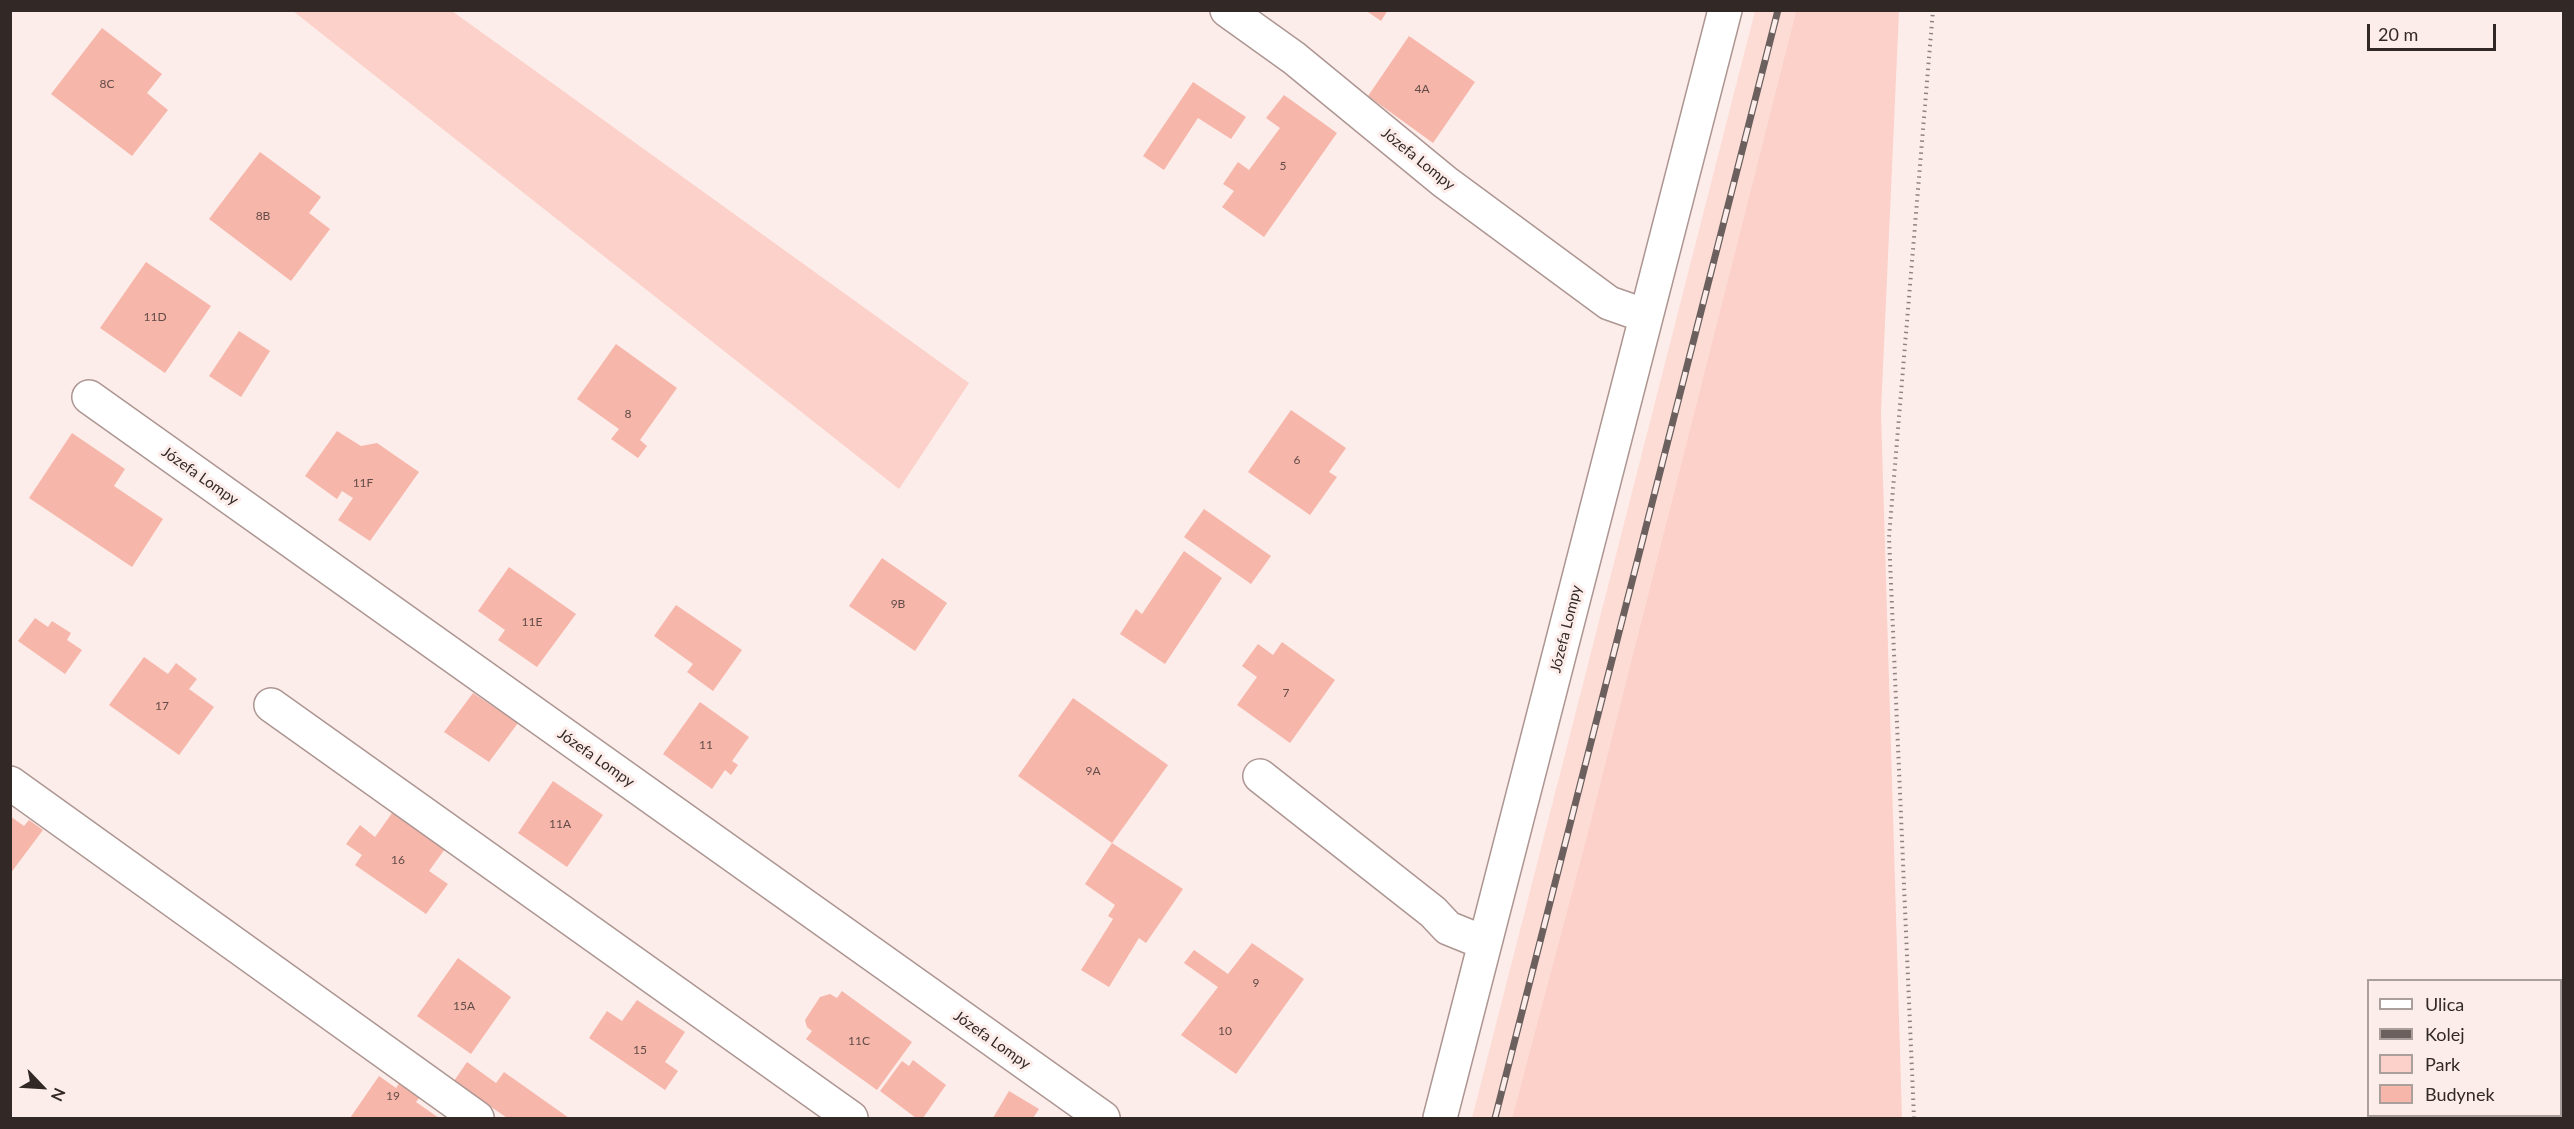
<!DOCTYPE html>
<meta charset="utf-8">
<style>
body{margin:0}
#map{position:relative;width:2574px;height:1129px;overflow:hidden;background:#fcedea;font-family:Lato,sans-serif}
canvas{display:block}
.frame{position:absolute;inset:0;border:12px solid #322927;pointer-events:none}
.legend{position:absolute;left:2367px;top:979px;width:195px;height:138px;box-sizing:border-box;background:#fcedea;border:2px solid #ab9f9c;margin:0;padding:8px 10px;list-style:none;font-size:18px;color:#322927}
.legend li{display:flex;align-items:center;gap:12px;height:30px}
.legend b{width:30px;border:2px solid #ab9f9c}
.north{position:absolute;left:12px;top:1057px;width:60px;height:60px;-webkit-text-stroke:4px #fcedea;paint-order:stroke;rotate:115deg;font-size:16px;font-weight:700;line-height:24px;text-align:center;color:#322927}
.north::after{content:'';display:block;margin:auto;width:21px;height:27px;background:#322927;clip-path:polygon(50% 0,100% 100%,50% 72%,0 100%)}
.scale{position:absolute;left:2367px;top:24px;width:129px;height:27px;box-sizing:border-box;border:3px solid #322927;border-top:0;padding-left:8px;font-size:18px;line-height:21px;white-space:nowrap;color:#322927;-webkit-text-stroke:4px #fcedea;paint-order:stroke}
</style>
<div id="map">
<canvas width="2574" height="1129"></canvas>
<div class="frame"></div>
<ul class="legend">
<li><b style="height:8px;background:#fff"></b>Ulica</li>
<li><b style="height:8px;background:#6b605e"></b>Kolej</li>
<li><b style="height:16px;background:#fcd1c9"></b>Park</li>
<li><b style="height:16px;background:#f6b6aa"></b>Budynek</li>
</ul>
<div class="north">N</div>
<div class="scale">20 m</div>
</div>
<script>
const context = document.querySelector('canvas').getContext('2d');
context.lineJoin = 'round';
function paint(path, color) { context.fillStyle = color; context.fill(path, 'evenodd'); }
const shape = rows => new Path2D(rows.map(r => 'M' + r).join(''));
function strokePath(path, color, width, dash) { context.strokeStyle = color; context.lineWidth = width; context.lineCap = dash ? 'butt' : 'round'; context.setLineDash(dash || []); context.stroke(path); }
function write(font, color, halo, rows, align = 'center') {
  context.font = font + ' Lato,sans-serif'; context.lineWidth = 6; context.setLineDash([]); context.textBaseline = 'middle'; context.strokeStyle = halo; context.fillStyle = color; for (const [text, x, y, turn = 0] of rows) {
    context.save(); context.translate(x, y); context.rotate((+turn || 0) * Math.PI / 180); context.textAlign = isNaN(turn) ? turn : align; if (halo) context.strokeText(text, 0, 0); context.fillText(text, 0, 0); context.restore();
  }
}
const built = shape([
 [1755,11,1796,11,1585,843,1512,1118,1472,1118]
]);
const green = shape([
 [293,11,452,11,969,383,899,489],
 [1796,11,1899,11,1881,412,1902,1118,1512,1118,1585,843]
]);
const building = shape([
 [1365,10,1388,10,1381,21],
 [102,28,162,74,147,93,168,110,132,156,51,94],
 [1409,36,1475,82,1433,143,1368,96],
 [1193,82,1246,117,1231,139,1198,118,1164,170,1143,156],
 [1284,95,1337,133,1264,237,1222,207,1234,191,1223,184,1238,162,1249,170,1280,128,1266,118],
 [260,152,321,197,309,213,330,229,291,281,209,219],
 [146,262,211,306,165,373,100,328],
 [239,331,270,351,241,397,209,376],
 [616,344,677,388,640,440,647,446,638,458,611,439,619,429,577,399],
 [1291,410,1346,448,1329,472,1337,477,1310,515,1248,472],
 [337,431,361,446,377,443,419,472,370,541,338,520,353,498,342,491,337,499,305,476],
 [72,433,125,469,114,486,163,519,132,567,29,498],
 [1204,509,1271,556,1251,584,1184,537],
 [1184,551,1222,578,1165,664,1120,634,1136,609,1142,614],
 [882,558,947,603,915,651,849,606],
 [509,567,576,614,537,667,498,640,505,630,478,611],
 [676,605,742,650,713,691,687,672,693,664,654,636],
 [35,618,48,627,52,621,71,633,67,640,82,650,65,674,18,641],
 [1282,642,1335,680,1290,743,1237,705,1257,677,1242,666,1258,644,1273,655],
 [144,657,168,674,176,663,197,679,189,689,214,707,179,755,109,705],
 [473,693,518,723,489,762,444,732],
 [1073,698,1168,765,1112,843,1018,776],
 [700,702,749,737,732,761,738,765,731,775,725,770,712,789,663,754],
 [553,781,603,815,567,867,518,833],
 [392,813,445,849,429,871,448,884,426,914,355,865,362,855,346,844,360,825,375,837],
 [10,816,24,826,29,820,43,830,10,874],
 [1112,843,1183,889,1146,943,1139,938,1109,987,1081,970,1113,919,1108,916,1115,905,1085,884],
 [1252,943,1304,979,1236,1074,1181,1035,1218,987,1184,963,1194,950,1228,974],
 [458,958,511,997,471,1054,417,1016],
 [842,991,912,1042,877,1090,806,1039,812,1031,807,1027,805,1020,820,997,830,994,837,998],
 [637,1000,685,1032,665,1062,678,1071,665,1090,589,1038,607,1011,622,1021],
 [913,1060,946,1085,923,1118,916,1118,880,1091,902,1061,909,1066],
 [467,1062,496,1083,504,1072,569,1118,507,1118,454,1081],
 [379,1076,396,1088,404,1076,425,1090,416,1102,439,1118,350,1118],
 [1009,1091,1039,1109,1033,1118,993,1118]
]);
const path = shape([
 [1914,1118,1889,537,1933,10]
]);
const street = shape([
 [1227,10,1294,58,1445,182,1609,303,1646,316],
 [89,397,1103,1118],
 [271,705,851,1118],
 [1260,776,1433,912,1448,928,1485,943],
 [10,783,477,1118],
 [1440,1118,1725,10]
]);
const rail = shape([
 [1495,1118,1778,10]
]);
const numberNames = [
 ["8C",107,84],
 ["4A",1422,89],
 ["5",1283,166],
 ["8B",263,216],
 ["11D",155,317],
 ["8",628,414],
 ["6",1297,460],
 ["11F",363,483],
 ["9B",898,604],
 ["11E",532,622],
 ["7",1286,693],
 ["17",162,706],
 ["11",706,745],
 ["9A",1093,771],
 ["11A",560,824],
 ["16",398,860],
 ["9",1256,983],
 ["15A",464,1006],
 ["10",1225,1031],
 ["11C",859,1041],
 ["15",640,1050],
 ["19",393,1096]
];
const streetNames = [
 ["Józefa Lompy",1418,159,39],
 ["Józefa Lompy",200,476,35],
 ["Józefa Lompy",1566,629,-76],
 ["Józefa Lompy",596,758,35],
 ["Józefa Lompy",992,1040,35]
];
paint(built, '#fddcd6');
paint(green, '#fcd1c9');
paint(building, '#f6b6aa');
strokePath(street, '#ad9692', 36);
strokePath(path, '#8f8381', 4, [1.5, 4.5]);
strokePath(street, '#fff', 33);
strokePath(rail, '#6b605e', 7);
strokePath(rail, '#fcedea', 4.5, [14]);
write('12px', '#634c48', null, numberNames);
write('15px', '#322927', '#fcedea', streetNames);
</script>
